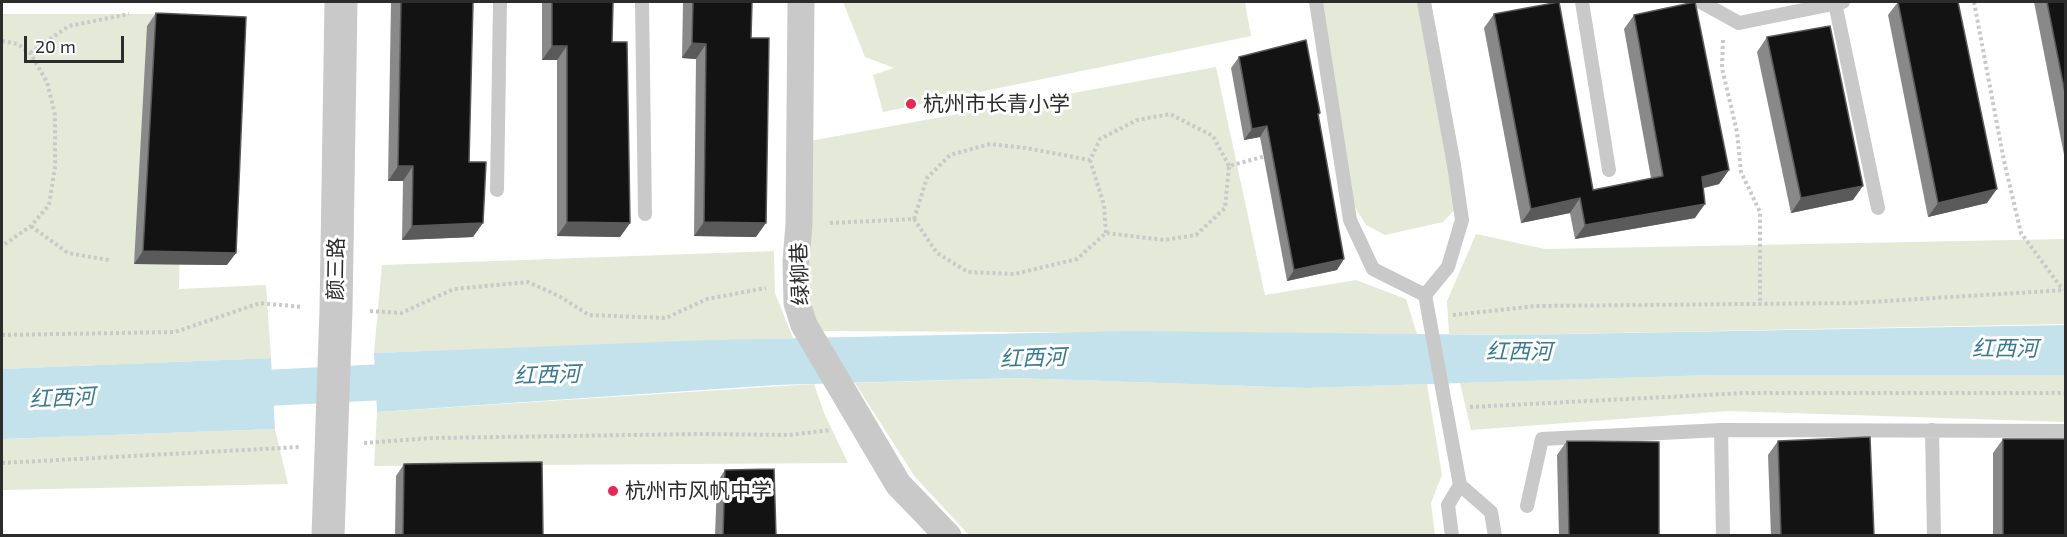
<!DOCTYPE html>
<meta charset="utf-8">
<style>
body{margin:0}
#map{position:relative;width:2067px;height:537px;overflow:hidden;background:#fff;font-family:"Exo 2",sans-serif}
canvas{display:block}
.frame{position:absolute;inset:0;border:3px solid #2c2c2c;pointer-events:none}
.scale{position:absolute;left:24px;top:36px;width:100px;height:27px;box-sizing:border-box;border:3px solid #2c2c2c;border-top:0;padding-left:8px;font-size:18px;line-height:21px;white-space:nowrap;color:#2c2c2c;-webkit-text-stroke:4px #fff;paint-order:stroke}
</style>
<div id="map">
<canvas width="2067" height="537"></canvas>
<div class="frame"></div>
<div class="scale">20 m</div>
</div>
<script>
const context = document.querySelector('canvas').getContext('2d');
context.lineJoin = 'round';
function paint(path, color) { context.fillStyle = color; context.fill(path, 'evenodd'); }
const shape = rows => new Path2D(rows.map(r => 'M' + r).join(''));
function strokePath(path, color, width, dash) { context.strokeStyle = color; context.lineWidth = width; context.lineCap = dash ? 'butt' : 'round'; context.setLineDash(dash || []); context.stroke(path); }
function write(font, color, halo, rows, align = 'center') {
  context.font = font + ' "Exo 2","Noto Sans SC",sans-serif'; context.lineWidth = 6; context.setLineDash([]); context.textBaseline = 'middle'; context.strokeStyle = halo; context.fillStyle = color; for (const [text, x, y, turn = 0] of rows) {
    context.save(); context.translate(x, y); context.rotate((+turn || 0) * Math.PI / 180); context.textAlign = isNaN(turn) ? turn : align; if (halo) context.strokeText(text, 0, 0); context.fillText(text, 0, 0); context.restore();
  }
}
const green = shape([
 [843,2,1245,2,1251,36,883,112,873,75,894,68,865,57],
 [1316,2,1424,2,1460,204,1443,222,1385,235,1366,225,1346,192],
 [2,14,184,14,179,289,266,285,271,358,2,369],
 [1216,67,1265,295,1356,280,1406,299,1417,334,820,331,807,320,810,264,810,141],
 [1476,234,1545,249,2065,239,2065,324,1514,335,1449,334,1447,301],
 [774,251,775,293,793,338,374,353,382,265],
 [1713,375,2065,375,2065,422,1729,411,1471,430,1460,383],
 [1016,378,1306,388,1427,384,1442,475,1431,503,1435,535,969,535,915,477,855,383],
 [814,384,824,413,848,463,374,466,377,412],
 [275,429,288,484,2,490,2,439]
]);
const water = shape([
 [2066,325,2065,375,1713,375,1306,388,1016,378,776,385,377,412,374,353,711,340,1128,331,1514,335],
 [271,358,275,429,2,439,2,369]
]);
const canal = shape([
 [225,390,424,380]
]);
const path = shape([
 [1974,2,2004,161,2021,233,2063,290],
 [1723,40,1722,68,1737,132,1741,172,1760,212,1760,304],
 [2,41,18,44,30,53,47,82,55,115,55,167,49,205,31,226,2,246],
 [30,53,69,26,129,14],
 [1090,160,1104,205,1106,233],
 [914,219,927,178,950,155,990,144,1026,148,1090,160,1100,139,1137,120,1170,114,1213,136,1229,166],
 [830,223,914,219,937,253,968,272,1015,274,1077,259,1106,233,1164,240,1196,235,1225,208,1229,166,1266,156],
 [31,226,68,253,109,260],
 [370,311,401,313,454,289,528,282,559,296,589,315,666,318,707,299,766,288],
 [1453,315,1536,306,1853,303,2066,290],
 [2,335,175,332,260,303,303,307],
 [1470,407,1745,393,2066,393],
 [364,443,432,438,699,434,789,435,830,430],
 [2,463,299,447]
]);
const service = shape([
 [642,2,645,214],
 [1316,2,1350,220,1373,269,1425,295,1460,485,1448,505,1452,536],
 [1424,2,1454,165,1462,220,1448,267,1425,295],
 [1582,2,1609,170],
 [1701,2,1739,23,1843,2],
 [1835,3,1878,208],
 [497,190,500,2],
 [1721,430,1723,536],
 [1932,430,1934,536],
 [1460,485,1491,512,1495,536],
 [1527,506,1542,439,1721,430,2066,431]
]);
const minor = shape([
 [801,2,799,224,796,261,797,303,804,325,898,484,948,536]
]);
const tertiary = shape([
 [328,536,336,310,341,2]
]);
const wall = shape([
 [391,2,473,2,469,162,473,237,402,240,403,181,388,181],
 [542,2,613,2,612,42,630,223,620,237,557,236,557,60,542,60],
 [683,2,752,2,751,38,756,237,694,236,696,59,682,58],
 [1898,2,1987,203,1928,217,1888,15],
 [2034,2,2066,2,2066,165],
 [156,13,227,265,134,264,147,26],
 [1494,14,1593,190,1651,178,1624,29,1634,15,1729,170,1719,184,1703,188,1695,218,1575,239,1570,213,1521,223,1484,28],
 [1767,37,1853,200,1791,213,1757,52],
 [1239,57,1320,113,1318,115,1337,270,1287,281,1260,137,1244,140,1231,68],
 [2003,439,2066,536,1993,536,1993,453],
 [1567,441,1659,536,1559,536,1557,455],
 [1778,441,1874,536,1771,536,1768,455],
 [404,464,543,536,395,536,396,476],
 [725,470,776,536,715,536,717,482]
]);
const shadedWall = shape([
 [692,43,706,44,696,59,682,58],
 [552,46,567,46,557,60,542,60],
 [1267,126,1260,137,1244,140,1252,129],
 [398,166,413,166,403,181,388,181],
 [1729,170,1719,184,1692,191,1702,177],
 [1863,186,1853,200,1791,213,1801,198],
 [1997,189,1987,203,1928,217,1938,203],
 [1580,198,1570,213,1521,223,1531,209],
 [1705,204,1695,218,1575,239,1585,225],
 [567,222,630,223,620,237,557,236],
 [704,222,766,223,756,237,694,236],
 [483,223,473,237,402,240,412,226],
 [143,251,236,253,227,265,134,264],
 [1344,259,1337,270,1287,281,1294,270]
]);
const building = shape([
 [401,2,473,2,469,162,486,162,483,223,412,226,413,166,398,166,401,2],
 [552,2,613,2,612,42,627,42,630,223,567,222,567,46,552,46,552,2],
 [693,2,752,2,751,38,769,38,766,223,704,222,706,44,692,43,693,2],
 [1559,2,1593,190,1663,176,1634,15,1695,2,1729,170,1702,177,1705,204,1585,225,1580,198,1531,209,1494,14,1559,2],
 [1898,2,1958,2,1997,189,1938,203,1898,2],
 [2047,2,2066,2,2066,98,2047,2],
 [156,13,246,17,236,253,143,251,156,13],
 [1830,26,1863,186,1801,198,1767,37,1830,26],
 [1306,40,1320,113,1318,114,1344,259,1294,270,1267,126,1252,129,1239,57,1306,40],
 [1870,437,1874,536,1781,536,1778,441,1870,437],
 [2003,439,2066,439,2066,536,2003,536,2003,439],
 [1567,441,1659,442,1659,536,1569,536,1567,441],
 [542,462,543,536,403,536,404,464,542,462],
 [774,469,776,536,723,536,725,470,774,469]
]);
const markers = [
 [911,104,6,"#ea2654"],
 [613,491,6,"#ea2654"]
];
const poiNames = [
 ["杭州市长青小学",923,104],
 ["杭州市风帆中学",625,491]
];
const streetNames = [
 ["颜三路",336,269,-89],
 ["绿柳巷",800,274,-92]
];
const waterNames = [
 ["红西河",2005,349],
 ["红西河",1519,352],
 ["红西河",1033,358,-2],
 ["红西河",547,375,-2],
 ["红西河",62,398,-3]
];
paint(green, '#e5ead8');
paint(water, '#c3e2eb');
strokePath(canal, '#c3e2eb', 36);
strokePath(path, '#c9c9c9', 4, [3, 3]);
strokePath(service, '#c9c9c9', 14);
strokePath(minor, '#c9c9c9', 27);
strokePath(tertiary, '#c9c9c9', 33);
paint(wall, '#898989');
paint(shadedWall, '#5a5a5a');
paint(building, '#131313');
strokePath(building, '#5a5a5a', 1.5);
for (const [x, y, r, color] of markers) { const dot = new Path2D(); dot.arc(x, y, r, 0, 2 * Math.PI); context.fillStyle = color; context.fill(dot); strokePath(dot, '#fff', 2); }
write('21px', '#2c2c2c', '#fff', poiNames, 'left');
write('21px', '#2c2c2c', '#fff', streetNames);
write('italic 22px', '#387b8f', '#fff', waterNames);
</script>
